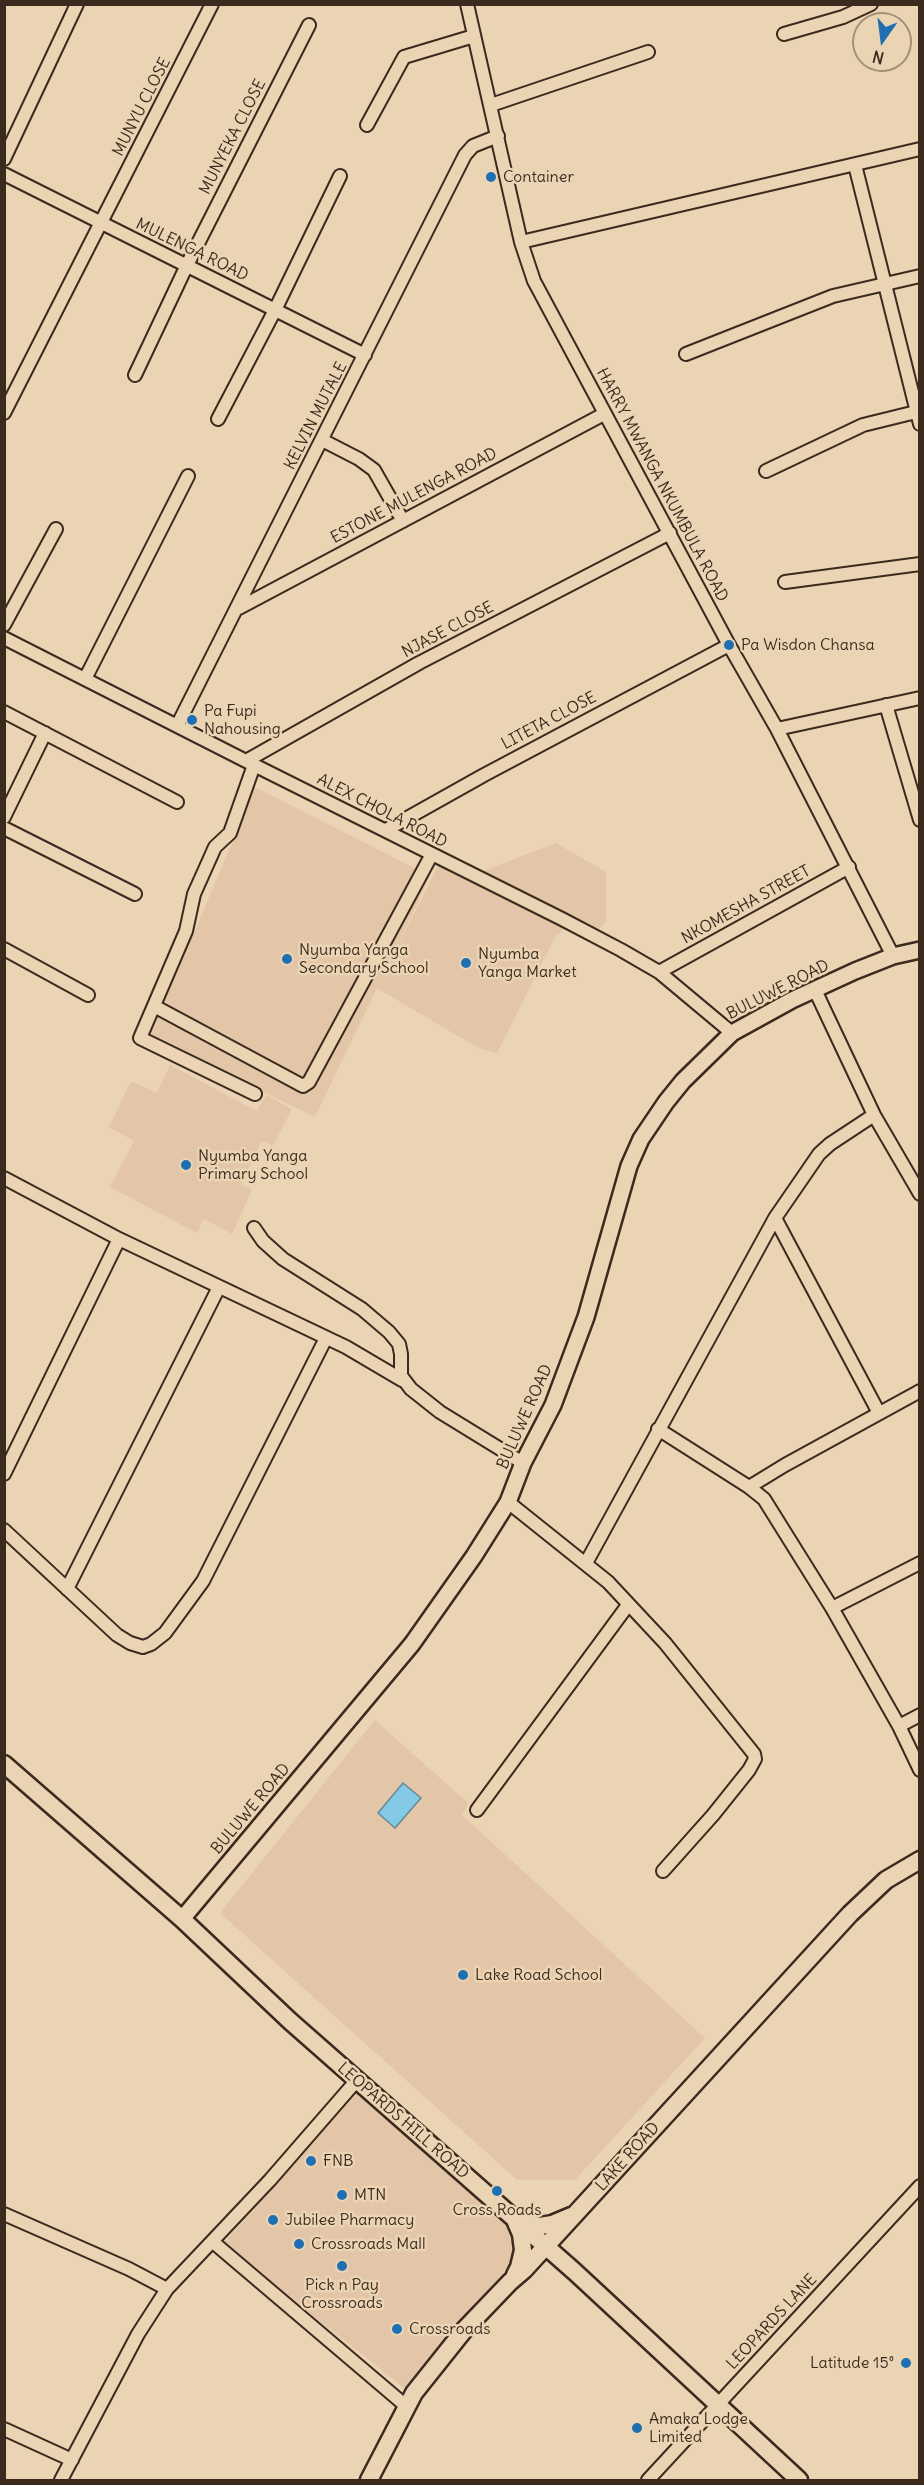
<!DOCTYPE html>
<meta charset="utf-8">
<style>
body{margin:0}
#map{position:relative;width:924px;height:2485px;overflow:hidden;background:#ebd4b4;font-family:Delius,sans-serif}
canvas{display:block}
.frame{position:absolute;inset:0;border:6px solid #3b2a1e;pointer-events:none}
.north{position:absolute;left:852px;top:12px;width:60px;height:60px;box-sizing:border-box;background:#ebd4b4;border:2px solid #a59078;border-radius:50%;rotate:194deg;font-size:16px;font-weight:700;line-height:24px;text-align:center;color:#3b2a1e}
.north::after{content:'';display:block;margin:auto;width:21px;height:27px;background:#1f6fb2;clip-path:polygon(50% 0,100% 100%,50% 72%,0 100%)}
</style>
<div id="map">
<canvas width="924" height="2485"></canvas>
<div class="frame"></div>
<div class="north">N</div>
</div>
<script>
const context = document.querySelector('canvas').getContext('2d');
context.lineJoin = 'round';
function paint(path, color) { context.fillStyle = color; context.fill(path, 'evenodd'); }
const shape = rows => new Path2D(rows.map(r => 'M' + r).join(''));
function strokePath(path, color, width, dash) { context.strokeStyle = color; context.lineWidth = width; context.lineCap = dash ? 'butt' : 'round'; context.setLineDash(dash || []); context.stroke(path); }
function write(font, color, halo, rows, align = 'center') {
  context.font = font + ' Delius,sans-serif'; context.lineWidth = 5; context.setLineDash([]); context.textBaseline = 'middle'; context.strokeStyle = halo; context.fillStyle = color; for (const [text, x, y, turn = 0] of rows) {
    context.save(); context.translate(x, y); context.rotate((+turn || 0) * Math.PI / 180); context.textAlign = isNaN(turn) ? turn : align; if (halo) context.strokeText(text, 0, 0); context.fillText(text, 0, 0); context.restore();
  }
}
const built = shape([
 [251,785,430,876,392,958,439,864,483,871,556,843,606,872,606,922,589,939,566,928,556,935,497,1053,478,1048,377,988,315,1117,150,1037,240,824,251,794],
 [170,1065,257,1111,266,1095,292,1109,273,1146,262,1141,241,1184,252,1190,232,1234,204,1219,197,1233,110,1187,134,1141,109,1127,131,1081,157,1093],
 [375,1720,468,1803,462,1815,705,2038,575,2180,517,2180,220,1913],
 [359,2090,517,2229,518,2245,511,2263,404,2388,223,2244]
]);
const water = shape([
 [403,1783,421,1798,395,1828,378,1813,403,1783]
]);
const minor = shape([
 [467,4,521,242,534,281,729,645,777,729,893,956],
 [784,34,843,17,871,4],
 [491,105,648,52],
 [367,125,404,57,474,36],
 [4,159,77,4],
 [855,165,920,424],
 [4,174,365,355],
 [521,242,920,149],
 [686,354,833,296,920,276],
 [135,375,187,265,309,25],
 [4,413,212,4],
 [218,419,275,310,340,176],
 [322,440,359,459,374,470,403,521],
 [766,471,863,425,920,411],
 [785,582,920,564],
 [239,608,604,414],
 [4,625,56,529],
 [4,638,246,761,562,919,621,950,659,972,732,1033],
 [85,679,188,476],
 [886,705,920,820],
 [4,712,177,802],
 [177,726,465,155,473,146,498,136],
 [777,729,920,698],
 [246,761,419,663,670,533],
 [254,765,230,833,215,847,194,894,186,931,140,1038,255,1094],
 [4,817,45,733],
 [4,828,135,894],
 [386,830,484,775,729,645],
 [4,949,88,995],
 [659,972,849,867],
 [815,990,874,1115,920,1194],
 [154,1006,303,1086,309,1082,432,854],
 [4,1178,119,1239,346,1347,402,1380],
 [775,1218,879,1413],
 [254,1228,263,1241,283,1259,362,1309,389,1332,399,1344,401,1354,401,1376,411,1389,440,1412,523,1463],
 [658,1429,749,1487,764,1499,832,1608,899,1726,920,1770],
 [4,1474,119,1239],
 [749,1487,785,1465,920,1391],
 [508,1502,608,1582,665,1643,754,1754,755,1759,749,1770,713,1815,663,1871],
 [4,1530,117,1635,130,1643,143,1647,151,1644,165,1633,203,1581,326,1338],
 [586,1563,775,1218,819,1154,830,1144,874,1115],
 [67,1589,219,1287],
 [832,1608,920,1563],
 [899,1726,920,1715],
 [477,1810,628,1605],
 [4,2214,129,2269,167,2289],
 [213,2242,406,2406],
 [4,2429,72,2460],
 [61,2480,138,2334,167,2289,270,2180,357,2080],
 [648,2480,920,2186]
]);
const tertiary = shape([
 [182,1919,412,1644,474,1556,508,1502,523,1463,553,1405,586,1317,629,1166,641,1139,666,1102,683,1081,732,1033,792,1000,855,971,893,956,920,950]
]);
const secondary = shape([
 [4,1764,182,1919,290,2021,575,2272,799,2480],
 [518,2221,540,2226,552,2224,571,2216],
 [515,2275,519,2267,523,2250,521,2234,515,2220],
 [369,2480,414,2393,465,2329,510,2282,524,2270,850,1914,886,1880,920,1860]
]);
const markers = [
 [491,177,6,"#1f6fb2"],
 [729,645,6,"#1f6fb2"],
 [192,720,6,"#1f6fb2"],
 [287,959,6,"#1f6fb2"],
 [466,963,6,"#1f6fb2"],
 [186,1165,6,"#1f6fb2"],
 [463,1975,6,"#1f6fb2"],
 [311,2161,6,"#1f6fb2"],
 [497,2191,6,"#1f6fb2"],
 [342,2195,6,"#1f6fb2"],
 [273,2220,6,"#1f6fb2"],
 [299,2244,6,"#1f6fb2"],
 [342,2266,6,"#1f6fb2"],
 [397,2329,6,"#1f6fb2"],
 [906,2363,6,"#1f6fb2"],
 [637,2428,6,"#1f6fb2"]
];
const streetNames = [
 ["MUNYU CLOSE",142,107,-63],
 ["MUNYEKA CLOSE",233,137,-63],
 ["MULENGA ROAD",192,250,26],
 ["KELVIN MUTALE",316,416,-63],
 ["HARRY MWANGA NKUMBULA ROAD",662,485,62],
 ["ESTONE MULENGA ROAD",414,496,-28],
 ["NJASE CLOSE",448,630,-28],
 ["LITETA CLOSE",549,721,-28],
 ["ALEX CHOLA ROAD",382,811,27],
 ["NKOMESHA STREET",746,905,-29],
 ["BULUWE ROAD",778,990,-27],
 ["BULUWE ROAD",525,1417,-66],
 ["BULUWE ROAD",251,1809,-50],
 ["LEOPARDS HILL ROAD",403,2121,41],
 ["LAKE ROAD",628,2157,-48],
 ["LEOPARDS LANE",772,2322,-47]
];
const poiNames = [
 ["Container",503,177],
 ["Pa Wisdon Chansa",741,645],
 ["Pa Fupi",204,711],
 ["Nahousing",204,729],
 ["Nyumba Yanga",299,950],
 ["Secondary School",299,968],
 ["Nyumba",478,954],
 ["Yanga Market",478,972],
 ["Nyumba Yanga",198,1156],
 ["Primary School",198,1174],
 ["Lake Road School",475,1975],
 ["FNB",323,2161],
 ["MTN",354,2195],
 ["Cross Roads",497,2210,"center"],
 ["Jubilee Pharmacy",285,2220],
 ["Crossroads Mall",311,2244],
 ["Pick n Pay",342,2285,"center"],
 ["Crossroads",342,2303,"center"],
 ["Crossroads",409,2329],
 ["Latitude 15°",894,2363,"right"],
 ["Amaka Lodge",649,2419],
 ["Limited",649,2437]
];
paint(built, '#e3c6a7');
paint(water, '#84c9e5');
strokePath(water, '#678995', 1.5);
strokePath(minor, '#3b2a1e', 16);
strokePath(tertiary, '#3b2a1e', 20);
strokePath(secondary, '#3b2a1e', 21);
strokePath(minor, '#ebd4b4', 12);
strokePath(tertiary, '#ebd4b4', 15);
strokePath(secondary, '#ebd4b4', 16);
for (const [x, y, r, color] of markers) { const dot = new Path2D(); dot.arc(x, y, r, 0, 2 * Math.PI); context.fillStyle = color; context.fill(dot); strokePath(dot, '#ebd4b4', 2); }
write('16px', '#3b2a1e', '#ebd4b4', streetNames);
write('16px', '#3b2a1e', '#ebd4b4', poiNames, 'left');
</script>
